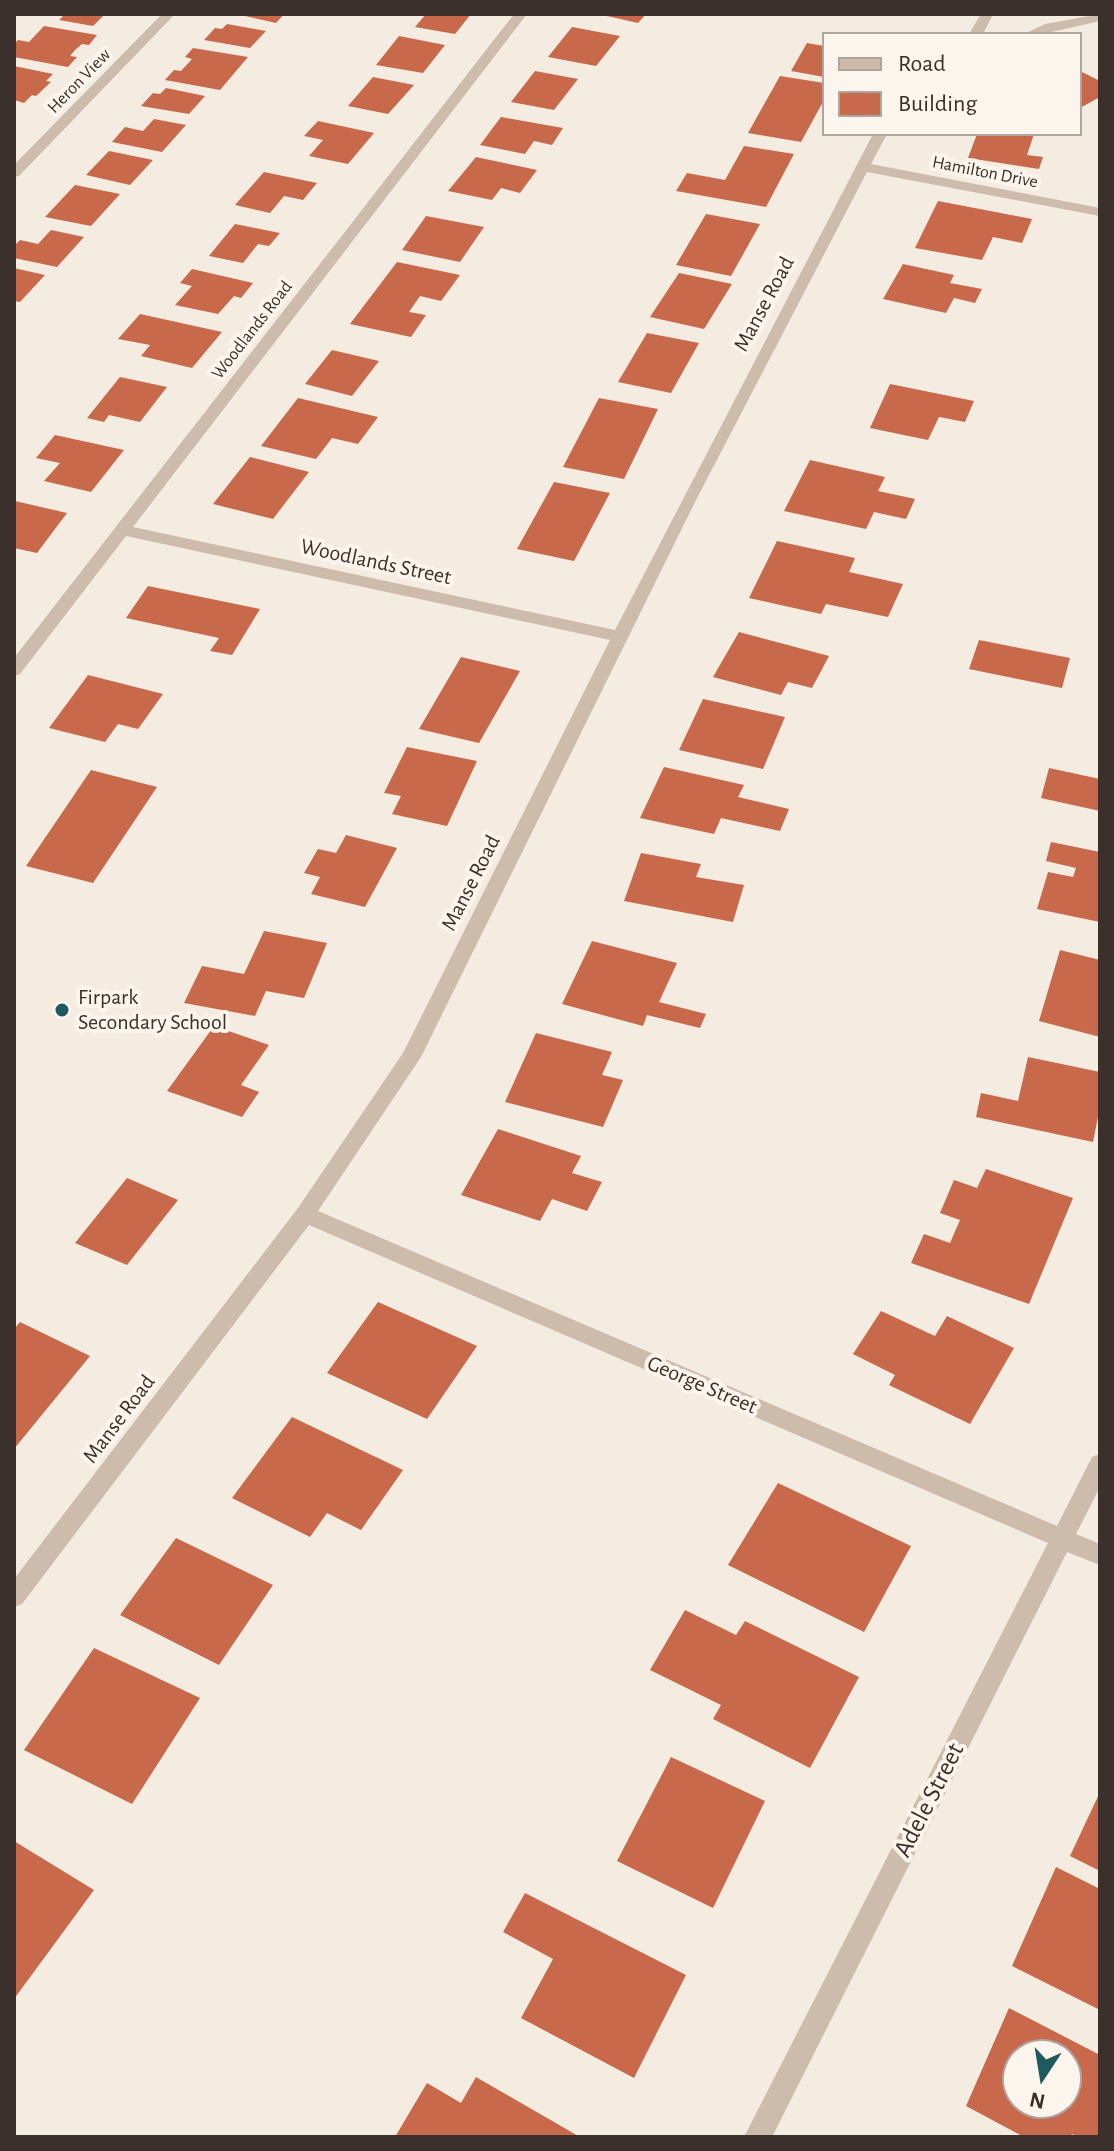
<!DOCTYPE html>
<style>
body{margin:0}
#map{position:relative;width:1114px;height:2151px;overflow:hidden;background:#f4ebe1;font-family:"Alegreya Sans",sans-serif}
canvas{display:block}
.frame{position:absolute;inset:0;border:16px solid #3b302b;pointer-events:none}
.legend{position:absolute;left:822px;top:32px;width:260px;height:104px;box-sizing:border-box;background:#fbf5ee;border:2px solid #aea6a0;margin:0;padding:10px 14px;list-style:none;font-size:24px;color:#3b302b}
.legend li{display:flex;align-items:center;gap:16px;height:40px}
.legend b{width:40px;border:2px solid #aea6a0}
.north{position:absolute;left:1002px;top:2039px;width:80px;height:80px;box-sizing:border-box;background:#fbf5ee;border:2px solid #aea6a0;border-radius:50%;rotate:192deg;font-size:22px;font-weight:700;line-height:32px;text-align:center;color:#3b302b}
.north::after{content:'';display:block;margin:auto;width:28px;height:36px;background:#1f5a5e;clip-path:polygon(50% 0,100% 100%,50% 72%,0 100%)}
</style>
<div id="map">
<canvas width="1114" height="2151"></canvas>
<div class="frame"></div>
<ul class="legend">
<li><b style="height:10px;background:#cdbbac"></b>Road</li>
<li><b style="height:22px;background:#c8694b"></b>Building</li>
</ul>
<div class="north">N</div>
</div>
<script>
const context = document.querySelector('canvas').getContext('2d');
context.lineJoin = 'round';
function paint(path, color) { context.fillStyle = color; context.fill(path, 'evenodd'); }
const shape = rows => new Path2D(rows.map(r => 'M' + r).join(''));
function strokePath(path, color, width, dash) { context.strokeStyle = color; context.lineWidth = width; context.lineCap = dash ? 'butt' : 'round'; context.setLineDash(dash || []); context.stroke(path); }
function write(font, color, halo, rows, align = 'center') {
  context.font = font + ' "Alegreya Sans",sans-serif'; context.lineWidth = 8; context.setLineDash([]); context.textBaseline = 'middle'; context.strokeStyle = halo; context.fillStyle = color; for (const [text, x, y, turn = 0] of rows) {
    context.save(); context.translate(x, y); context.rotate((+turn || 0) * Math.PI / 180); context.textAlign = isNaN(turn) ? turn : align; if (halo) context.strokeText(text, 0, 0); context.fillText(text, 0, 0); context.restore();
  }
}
const building = shape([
 [65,14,105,14,93,26,59,20],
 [236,14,284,14,276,23],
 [426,14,471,14,455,34,415,27],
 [598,14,646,14,638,23],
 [227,24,266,31,250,48,204,40,215,28,222,29],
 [44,26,97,35,89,45,82,44,75,50,70,56,77,57,68,67,14,57,14,44,18,40,29,42],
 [572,27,620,36,596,66,548,57],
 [399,36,445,45,423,73,376,65],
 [807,43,824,46,824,77,791,71],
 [193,48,248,57,220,90,165,80,174,70,181,71,192,59,185,57],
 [14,66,53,74,46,81,51,82,36,96,32,95,24,103,14,100],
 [535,71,578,79,554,110,511,102],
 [1080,71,1100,81,1100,97,1080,108],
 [780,76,824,83,824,100,801,142,748,133],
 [373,77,414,85,388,114,348,106],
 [166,88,205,96,189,114,141,106,153,93,160,94],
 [501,117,563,128,552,145,534,141,525,154,480,145],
 [154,119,186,125,162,152,112,142,125,127,143,131],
 [318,121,374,133,348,164,309,156,323,140,304,136],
 [977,134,1034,134,1027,155,1043,157,1039,169,968,158],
 [744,146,794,154,766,207,676,191,687,173,725,180],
 [109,151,153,160,130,185,86,175],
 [476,157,537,170,520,193,501,188,492,200,448,191],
 [264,172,317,183,303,200,284,196,270,213,235,205],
 [75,185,120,194,91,226,45,217],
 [938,201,1032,219,1022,243,993,237,982,260,915,248],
 [706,214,760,224,731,276,676,265],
 [426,216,484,227,460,262,402,250],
 [235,224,280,233,269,246,258,244,243,263,209,256],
 [51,230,84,237,57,267,14,258,14,246,20,240,38,244],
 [397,262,460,275,441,301,420,296,409,312,426,315,411,337,350,324],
 [903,264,954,275,950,283,982,289,975,303,954,298,946,313,883,299],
 [14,268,45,275,20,302,14,301],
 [192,269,253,283,241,298,234,296,218,314,175,305,192,286,180,283],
 [679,273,732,284,704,329,650,317],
 [140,314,222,332,192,368,141,356,150,345,118,339],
 [647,333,699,343,671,393,618,382],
 [332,350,379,361,352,396,305,384],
 [120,377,167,387,140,422,109,415,104,422,87,418],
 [890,384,974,401,965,422,939,417,928,440,870,428],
 [298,398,378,417,358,444,332,438,316,459,261,446],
 [599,398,658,409,624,479,563,467],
 [55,435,124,450,91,492,44,481,60,463,36,458],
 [250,457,309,472,273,519,213,504],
 [810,460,885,477,878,491,915,499,906,519,874,512,866,529,784,511],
 [554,482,610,493,574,561,517,549],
 [15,501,67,513,37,553,14,548],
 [777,541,855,558,849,572,903,584,888,617,826,604,821,614,749,598],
 [148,586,260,609,232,655,210,651,219,638,126,618],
 [739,632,829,656,812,688,788,682,781,695,713,677],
 [979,640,1070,658,1062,688,969,669],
 [461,657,520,671,479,743,419,729],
 [88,675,163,694,138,729,118,724,105,742,49,728],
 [703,699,785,717,763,769,679,750],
 [407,747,477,761,447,826,392,814,401,796,384,793],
 [664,767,744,785,738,797,789,809,780,831,721,818,714,834,640,818],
 [1049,768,1100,779,1100,811,1041,798],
 [91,770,157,787,93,883,26,866],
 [346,835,397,848,365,907,311,894,320,877,304,873,318,849,336,853],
 [1051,842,1100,852,1100,922,1037,909,1048,872,1073,877,1076,868,1046,861],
 [641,853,701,864,696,877,744,885,733,922,624,901],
 [264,931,327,943,304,998,266,991,255,1016,184,1003,202,966,244,974],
 [592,941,677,963,659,1002,706,1014,700,1028,647,1015,643,1026,562,1004],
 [1060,950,1100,960,1100,1037,1039,1021],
 [214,1026,269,1045,241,1085,259,1092,242,1117,167,1091],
 [536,1033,612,1052,602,1075,623,1080,603,1127,505,1102],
 [1028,1057,1100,1072,1100,1107,1093,1142,976,1117,981,1093,1018,1101],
 [498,1129,581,1156,572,1173,602,1182,587,1211,552,1199,540,1221,461,1195],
 [986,1169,1073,1198,1029,1304,911,1263,924,1234,950,1243,960,1220,940,1213,954,1180,977,1188],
 [127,1178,178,1200,127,1265,75,1243],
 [378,1302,477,1346,427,1419,327,1373],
 [881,1311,935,1336,947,1316,1014,1348,970,1424,889,1385,895,1375,853,1354],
 [20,1322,90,1356,14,1449,14,1329],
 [292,1417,403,1470,361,1530,327,1513,310,1537,232,1498],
 [778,1483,911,1546,864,1632,728,1565],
 [176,1538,273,1585,219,1665,120,1615],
 [685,1610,736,1635,745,1621,859,1677,810,1768,713,1719,721,1705,650,1670],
 [94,1648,200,1698,132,1804,24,1750],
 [671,1757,765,1801,713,1908,617,1861],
 [1100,1792,1100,1871,1070,1856],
 [14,1841,94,1890,14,1999],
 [1056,1867,1100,1889,1100,2010,1012,1966],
 [525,1893,686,1975,634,2078,521,2018,553,1959,503,1932],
 [1009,2008,1100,2055,1100,2137,1078,2137,1072,2134,1070,2137,1024,2137,966,2106],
 [1018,2055,1066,2055,1066,2103,1018,2103],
 [476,2077,580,2137,395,2137,427,2083,461,2103]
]);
const minor = shape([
 [162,14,175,14,19,176,14,177,14,165,162,14],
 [514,14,527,14,133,527,615,630,873,134,887,134,871,164,1100,208,1100,216,867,172,696,500,421,1057,318,1211,1057,1526,1092,1457,1100,1454,1100,1487,1076,1534,1100,1544,1100,1565,1067,1552,772,2137,744,2137,1048,1543,309,1225,22,1604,14,1607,14,1579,298,1208,403,1053,610,640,126,536,20,674,14,676,14,658,514,14],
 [981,14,993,14,983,34,969,34,981,14],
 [1100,14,1100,21,1043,34,1024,34,1045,24,1100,14]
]);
const markers = [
 [62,1010,8,"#1f5a5e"]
];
const farStreetnames = [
 ["Heron View",79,81,-46],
 ["Hamilton Drive",985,172,11],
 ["Woodlands Road",252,330,-52]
];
const streetNames = [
 ["Manse Road",764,304,-62],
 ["Woodlands Street",376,562,12],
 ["Manse Road",471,883,-63],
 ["George Street",702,1385,23],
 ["Manse Road",119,1419,-53]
];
const poiNames = [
 ["Firpark",78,997],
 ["Secondary School",78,1022]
];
const nearStreetnames = [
 ["Adele Street",929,1800,-63]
];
paint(building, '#c8694b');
paint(minor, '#cdbbac');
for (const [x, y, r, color] of markers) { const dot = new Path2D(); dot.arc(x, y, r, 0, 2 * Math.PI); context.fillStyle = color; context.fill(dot); strokePath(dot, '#fbf5ee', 3); }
write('18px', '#3b302b', '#fbf5ee', farStreetnames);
write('22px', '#3b302b', '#fbf5ee', streetNames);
write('22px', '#3b302b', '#fbf5ee', poiNames, 'left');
write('26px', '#3b302b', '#fbf5ee', nearStreetnames);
</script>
